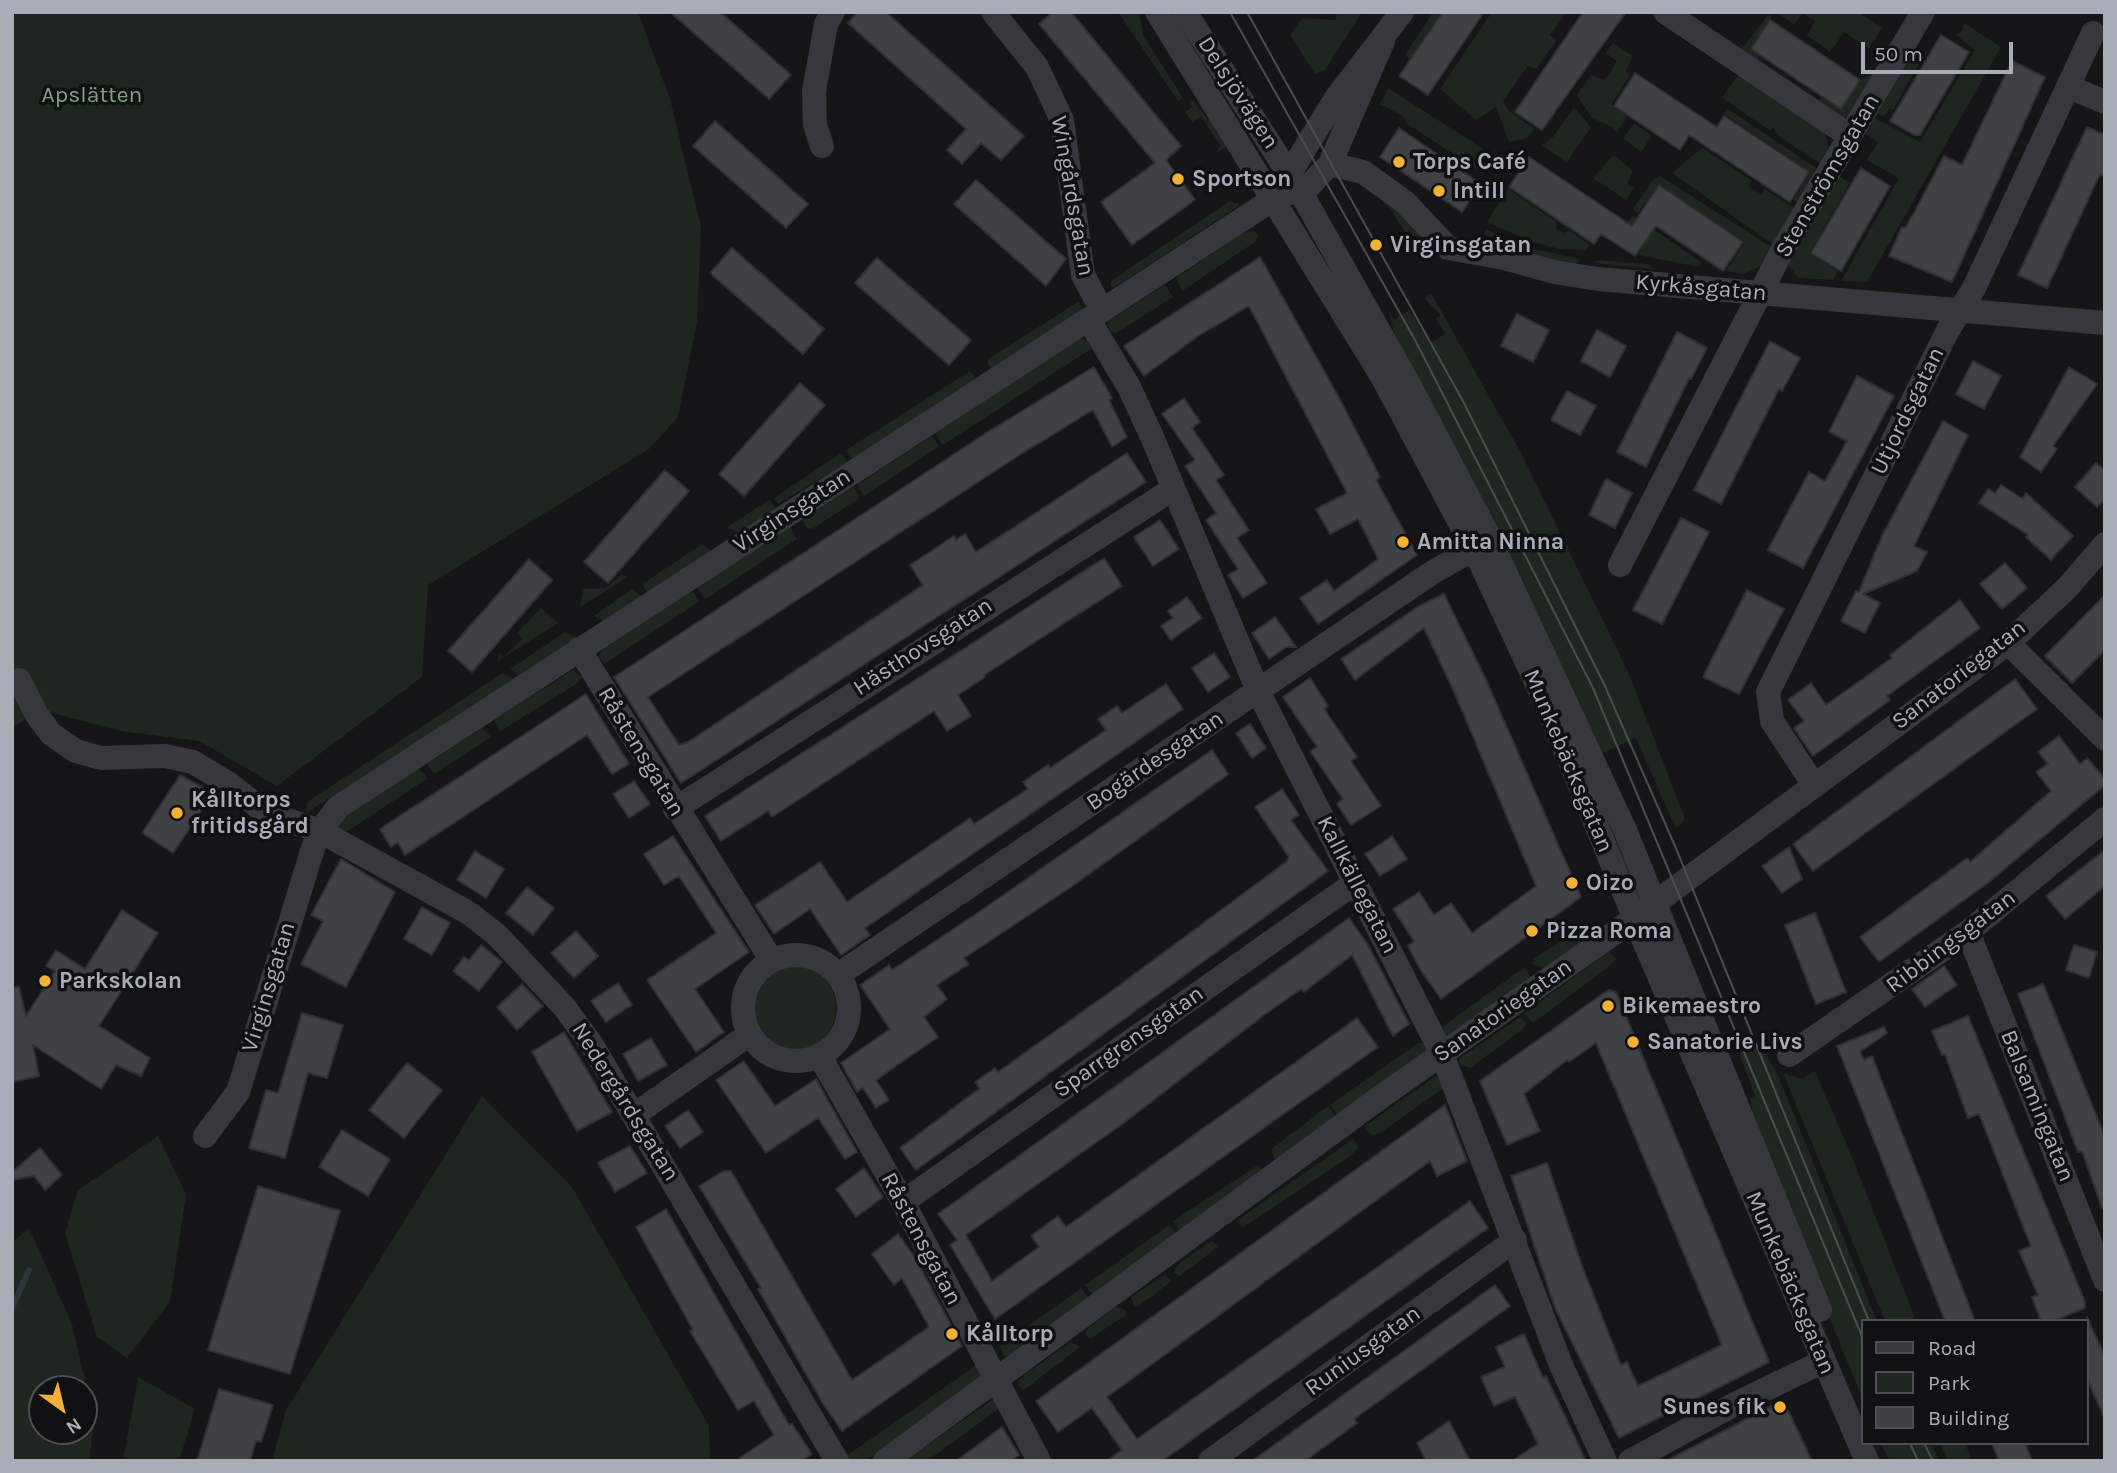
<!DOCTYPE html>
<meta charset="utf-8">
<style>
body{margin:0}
#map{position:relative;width:2117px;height:1473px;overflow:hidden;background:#161618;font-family:Karla,sans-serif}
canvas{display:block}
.frame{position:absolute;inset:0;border:14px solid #a8adb8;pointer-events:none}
.legend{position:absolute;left:1861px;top:1319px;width:228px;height:126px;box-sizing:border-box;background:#111113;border:2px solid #4d4f55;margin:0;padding:9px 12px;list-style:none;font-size:21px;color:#a8adb8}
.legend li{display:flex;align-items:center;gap:14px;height:35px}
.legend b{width:35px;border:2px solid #4d4f55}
.north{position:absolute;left:28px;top:1375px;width:70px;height:70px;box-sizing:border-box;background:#111113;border:2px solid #4d4f55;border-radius:50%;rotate:146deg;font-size:19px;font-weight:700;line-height:28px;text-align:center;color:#a8adb8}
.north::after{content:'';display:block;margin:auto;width:24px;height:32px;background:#f2b134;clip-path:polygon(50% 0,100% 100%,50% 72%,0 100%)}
.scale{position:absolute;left:1861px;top:42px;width:152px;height:32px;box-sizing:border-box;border:4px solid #a8adb8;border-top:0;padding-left:9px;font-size:21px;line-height:24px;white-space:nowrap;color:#a8adb8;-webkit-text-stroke:5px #111113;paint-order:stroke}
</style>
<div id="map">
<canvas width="2117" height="1473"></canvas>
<div class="frame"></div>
<ul class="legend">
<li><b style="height:9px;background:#37383d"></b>Road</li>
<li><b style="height:19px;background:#1e261f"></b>Park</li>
<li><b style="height:19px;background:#404145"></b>Building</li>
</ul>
<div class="north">N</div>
<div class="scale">50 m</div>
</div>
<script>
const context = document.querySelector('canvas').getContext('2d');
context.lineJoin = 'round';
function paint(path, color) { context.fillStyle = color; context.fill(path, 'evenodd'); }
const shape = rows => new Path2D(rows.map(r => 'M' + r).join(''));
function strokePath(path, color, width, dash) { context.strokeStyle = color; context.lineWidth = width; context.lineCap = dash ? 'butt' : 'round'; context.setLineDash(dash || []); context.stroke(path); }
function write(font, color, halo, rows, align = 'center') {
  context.font = font + ' Karla,sans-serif'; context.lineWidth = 7; context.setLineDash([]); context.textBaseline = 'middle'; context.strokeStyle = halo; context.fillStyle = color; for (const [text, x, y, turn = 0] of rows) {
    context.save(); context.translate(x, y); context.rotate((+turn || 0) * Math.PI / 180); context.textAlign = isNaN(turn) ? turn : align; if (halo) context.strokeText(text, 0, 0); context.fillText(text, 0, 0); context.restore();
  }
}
const green = shape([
 [12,12,638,12,670,99,701,227,697,322,678,417,649,449,428,585,422,677,277,786,199,741,120,731,38,709,12,729],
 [1118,12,1139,12,1143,35,1183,98,1178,101],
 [1337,12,1362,12,1325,70,1315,74,1290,35,1302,18,1336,20],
 [1433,12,1441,14,1410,59,1405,55],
 [1492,12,1567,12,1550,35,1557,40,1536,69,1528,66,1503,101,1508,110,1534,129,1527,138,1509,142,1496,107,1476,120,1440,89],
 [1776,12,1858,12,1882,28,1869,48,1844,32,1830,52,1807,35,1815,22,1803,13,1794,24],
 [1768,15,1772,16,1750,49,1760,56,1758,60,1739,52],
 [1964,23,2001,47,1867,282,1841,281,1898,180,1897,177,1867,160,1878,142,1863,132,1871,116,1920,142,1975,50,1956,35,1962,31],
 [1613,43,1633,56,1626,71,1630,75,1611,105,1627,116,1617,133,1612,127,1592,118,1577,95,1591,75,1605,80,1617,61,1605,53],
 [1908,53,1921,60,1893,110,1889,109,1884,117,1875,112],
 [1740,72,1823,129,1829,147,1822,165,1777,135,1774,128,1769,130,1724,99,1723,96],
 [1874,73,1849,117,1844,118,1817,104,1822,98,1841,109,1861,80],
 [1388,88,1502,161,1498,168,1489,164,1483,173,1407,124,1403,116,1380,104],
 [1192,100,1230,144,1215,154,1221,146,1201,117,1192,122,1185,112,1192,107,1189,102],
 [1574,107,1591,127,1567,162,1542,145,1553,137],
 [1728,109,1819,170,1799,203,1793,200,1811,172,1724,114],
 [1634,123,1652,136,1641,152,1623,138],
 [1702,148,1751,180,1748,186,1761,194,1765,189,1795,209,1774,245,1672,173],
 [1614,155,1633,171,1627,184,1634,188,1626,200,1593,178],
 [1837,175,1850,183,1809,253,1838,271,1833,280,1798,278,1786,261],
 [1660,176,1773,248,1762,265,1744,274,1726,271,1745,242,1659,184,1638,213,1633,209,1653,180],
 [1508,189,1557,222,1556,229,1564,233,1569,230,1589,244,1586,250,1560,249,1530,241,1487,222],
 [1379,195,1423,233,1416,250,1390,208,1380,199],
 [1230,201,1240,205,1115,287,1111,286,1111,281],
 [1633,215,1701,262,1699,267,1638,255,1644,245,1624,234,1616,237],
 [1487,230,1537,250,1578,258,1579,262,1576,264,1546,259,1509,247,1483,234],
 [1253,231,1259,235,1255,242,1182,291,1176,278,1243,233],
 [1598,260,1647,264,1655,269,1592,263],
 [1165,285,1173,297,1123,329,1114,334,1111,331,1107,325,1110,320],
 [1431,293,1521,453,1629,674,1684,816,1684,821,1678,827,1675,827,1636,738,1599,755,1396,341,1389,312,1394,320,1409,310,1430,343,1445,334,1436,319,1440,315,1424,298],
 [1078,302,1083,309,992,369,988,364,988,359],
 [1080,338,1088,341,1091,349,943,445,935,433],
 [970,371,976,378,852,460,846,450],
 [932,436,939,446,864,496,857,485],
 [841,453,847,462,778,504,774,498],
 [853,487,860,498,812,529,807,528,802,520],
 [769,500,776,508,739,533,727,527],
 [790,527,797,539,705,599,697,588],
 [702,544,712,551,648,593,642,584],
 [622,574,628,577,580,607,583,589,606,588],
 [632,589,642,596,603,621,594,616],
 [692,591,700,601,604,664,599,657,602,650],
 [541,608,558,623,498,661,498,654,503,657,522,639,517,633],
 [565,632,577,638,518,676,510,669],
 [573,670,582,677,578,683,499,732,494,720],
 [503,673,515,679,306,813,307,804,313,798],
 [482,728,491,737,434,774,427,764],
 [419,768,428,778,348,831,338,830,336,823,341,819],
 [1590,923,1596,931,1545,968,1532,964,1533,959],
 [1609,952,1616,959,1607,968,1533,1023,1524,1013],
 '750 1008a43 43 0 1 1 86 0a43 43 0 1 1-86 0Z',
 [1525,967,1530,976,1528,980,1448,1035,1444,1034,1443,1026],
 [1520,1017,1527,1023,1523,1029,1470,1068,1459,1064,1460,1058],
 [1759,1042,1778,1075,1877,1321,1863,1321,1863,1400,1759,1146,1750,1098,1755,1096,1738,1050],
 [1418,1043,1423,1043,1429,1050,1339,1118,1330,1105],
 [1815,1071,1855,1164,1916,1321,1885,1321,1783,1073,1802,1079],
 [1440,1076,1445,1085,1441,1090,1380,1133,1373,1135,1368,1132,1365,1126,1433,1078],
 [482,1096,572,1187,709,1426,710,1461,272,1461,286,1410],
 [1328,1106,1337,1119,1276,1163,1271,1149],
 [158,1136,186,1194,170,1302,127,1358,97,1337,65,1233,78,1190],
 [1353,1139,1359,1147,1350,1156,1242,1228,1237,1222,1239,1219],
 [1258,1165,1263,1171,1180,1232,1173,1221],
 [1169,1225,1177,1233,1092,1294,1085,1285],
 [29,1228,72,1324,94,1421,89,1461,12,1461,12,1242],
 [84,1389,84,1431,42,1431,42,1389],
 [1211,1241,1219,1246,1180,1276,1173,1273,1177,1265],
 [1165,1275,1172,1281,1137,1307,1133,1304,1131,1297],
 [1081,1288,1089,1298,1008,1356,1004,1356,1000,1346],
 [1116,1307,1124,1309,1127,1314,1090,1339,1085,1334,1088,1328],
 [1071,1342,1080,1347,1024,1390,1020,1387,1018,1381,1027,1373],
 [978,1364,984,1373,971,1385,866,1461,846,1461,845,1457],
 [138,1377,195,1409,179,1461,123,1461],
 [999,1395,1003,1406,927,1461,905,1461],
 [1881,1443,1931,1443,1939,1461,1890,1461],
 [1940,1443,1965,1443,1972,1461,1948,1461]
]);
const stream = shape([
 [12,1308,29,1270]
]);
const building = shape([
 [670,12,720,12,791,75,769,99,670,12],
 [857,12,886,12,1024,136,1001,160,981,143,962,164,947,150,966,129,848,23,857,12],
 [1053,12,1071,12,1181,146,1166,160,1195,200,1132,245,1101,202,1155,163,1039,24,1053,12],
 [1443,12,1484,12,1428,95,1399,76,1443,12],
 [1583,12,1626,12,1542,130,1515,112,1583,12],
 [1770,20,1860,80,1841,109,1751,49,1770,20],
 [1941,35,1969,52,1920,135,1914,135,1890,121,1941,35],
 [2012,61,2045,77,1952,282,1889,256,1902,227,1905,228,1915,211,1944,156,1962,165,2012,61],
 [1635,73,1717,127,1724,116,1809,172,1790,202,1689,135,1680,150,1614,106,1635,73],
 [715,121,808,204,786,228,693,146,715,121],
 [2087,127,2105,135,2105,177,2100,174,2047,288,2018,275,2087,127],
 [1399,128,1481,184,1462,212,1380,157,1399,128],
 [1529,157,1632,226,1659,185,1743,242,1723,271,1656,226,1635,256,1601,234,1594,244,1509,187,1529,157],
 [1861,168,1890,186,1841,271,1811,253,1861,168],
 [976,180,1066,259,1046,286,954,204,976,180],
 [732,248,824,329,803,354,710,273,732,248],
 [1260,257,1337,394,1380,477,1376,480,1417,555,1318,624,1300,598,1327,580,1334,591,1378,559,1358,519,1330,534,1316,509,1347,493,1249,306,1198,336,1144,376,1124,346,1260,257],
 [877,258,971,340,949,365,855,283,877,258],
 [1517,314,1549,330,1533,362,1501,346,1517,314],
 [1597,330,1626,346,1610,377,1581,361,1597,330],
 [1677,332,1707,348,1691,379,1689,378,1646,467,1617,452,1677,332],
 [1770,341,1800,358,1782,391,1779,389,1721,504,1694,490,1770,341],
 [1973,361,2001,376,1984,409,1956,394,1973,361],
 [1094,367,1112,398,1109,400,1127,437,1112,447,1093,410,1021,454,648,697,679,745,688,742,923,585,910,565,954,536,956,540,965,534,976,552,1127,453,1146,482,681,783,614,677,991,430,1094,367],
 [2069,367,2097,384,2053,446,2057,449,2041,472,2020,457,2069,367],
 [1857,376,1894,396,1803,568,1768,550,1809,472,1825,481,1847,441,1829,432,1857,376],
 [800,383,825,405,744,496,719,474,800,383],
 [1567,391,1596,406,1580,435,1551,420,1567,391],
 [1184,398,1200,422,1192,428,1224,475,1216,480,1249,530,1237,538,1267,583,1243,598,1228,575,1238,569,1206,520,1216,513,1185,466,1195,460,1162,414,1184,398],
 [1943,421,1968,435,1914,546,1927,552,1917,571,1863,594,1880,603,1865,633,1841,621,1856,591,1859,592,1882,536,1943,421],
 [2096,463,2105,470,2105,498,2097,507,2075,487,2096,463],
 [665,470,689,491,608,583,584,562,665,470],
 [1606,479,1632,493,1615,528,1589,515,1606,479],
 [2001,485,2023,499,2026,493,2073,536,2051,560,2026,537,2028,535,1979,503,1988,489,1995,493,2001,485],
 [1681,518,1709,532,1662,624,1633,610,1681,518],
 [1160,520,1179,549,1153,566,1134,537,1160,520],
 [1104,558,1122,586,984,675,985,677,958,695,971,716,947,731,934,711,772,817,768,811,721,841,705,816,1104,558],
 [529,559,552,580,472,672,448,651,529,559],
 [2005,563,2027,588,2002,609,1980,584,2005,563],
 [1747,590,1784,609,1739,694,1703,677,1747,590],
 [1444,594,1487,682,1581,897,1441,999,1420,969,1408,946,1414,941,1393,909,1419,892,1434,915,1451,903,1472,933,1536,886,1456,696,1424,628,1355,680,1341,659,1419,606,1444,594],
 [2105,595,2105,650,2072,683,2045,656,2105,595],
 [1187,597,1202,618,1171,640,1161,626,1173,618,1168,611,1187,597],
 [1960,600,1980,628,1887,696,1890,700,1813,756,1794,728,1804,721,1788,700,1811,683,1826,705,1892,658,1890,655,1960,600],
 [1275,617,1296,647,1286,647,1269,659,1252,633,1275,617],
 [1214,653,1230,677,1208,692,1192,668,1214,653],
 [1310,678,1328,706,1324,709,1357,757,1351,761,1381,806,1351,825,1337,804,1343,799,1310,751,1317,747,1283,697,1310,678],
 [2015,679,2037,709,1813,871,1793,844,2015,679],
 [1166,684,1183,709,865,928,870,935,841,955,810,909,774,934,755,905,820,862,847,902,970,818,974,824,1028,789,1023,782,1048,765,1050,768,1106,730,1098,719,1117,706,1122,713,1166,684],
 [586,694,629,764,612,774,587,735,405,855,398,843,391,847,380,829,586,694],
 [1250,724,1266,748,1252,758,1236,733,1250,724],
 [2059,736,2080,764,2087,758,2105,779,2105,785,1989,882,1879,962,1860,937,1967,858,1970,862,2051,791,2036,772,2048,764,2038,752,2059,736],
 [1212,750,1228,774,1226,776,1071,887,964,958,969,964,937,985,947,999,924,1017,938,1037,876,1080,889,1100,876,1108,863,1088,857,1092,841,1063,890,1029,860,985,889,965,892,970,976,914,1212,750],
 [180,775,213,793,173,853,142,833,180,775],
 [634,781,650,804,629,818,613,794,634,781],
 [1282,789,1299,815,1291,820,1328,871,916,1170,900,1148,980,1088,975,1082,995,1068,998,1072,1113,990,1286,862,1289,857,1255,807,1282,789],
 [673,836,749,952,695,989,724,1032,696,1052,647,980,716,933,679,876,664,885,644,854,673,836],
 [1392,836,1407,859,1380,876,1365,854,1392,836],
 [1789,847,1802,879,1782,893,1762,866,1789,847],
 [2105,850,2105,886,2065,919,2046,896,2105,850],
 [475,851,504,869,486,898,457,880,475,851],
 [341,859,395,892,346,987,301,964,323,921,311,915,341,859],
 [527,887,554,908,533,935,506,913,527,887],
 [422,907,450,923,432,955,404,939,422,907],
 [122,910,158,933,99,1026,150,1058,141,1076,116,1065,101,1089,33,1045,39,1076,12,1082,12,988,19,987,26,1016,55,971,46,966,56,950,85,969,122,910],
 [1815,913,1846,992,1816,1004,1785,925,1815,913],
 [1349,918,1368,945,1409,1024,1393,1036,1352,955,1304,992,1301,989,1264,1015,1125,1122,966,1235,992,1281,1039,1247,1031,1236,1058,1216,1066,1227,1357,1018,1378,1047,995,1319,950,1245,957,1240,938,1214,1349,918],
 [576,931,598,956,574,978,551,953,576,931],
 [481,945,502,962,479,991,453,971,464,957,469,960,481,945],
 [2074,945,2097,952,2089,978,2066,970,2074,945],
 [1944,966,1957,985,1925,1007,1912,989,1944,966],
 [618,983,632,1005,606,1022,591,1001,618,983],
 [522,984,543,1006,517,1030,497,1007,522,984],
 [2043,984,2105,1137,2105,1208,2102,1208,2082,1151,2078,1152,2018,994,2043,984],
 [1608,990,1616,992,1769,1362,1619,1438,1555,1308,1511,1176,1547,1163,1582,1266,1621,1365,1627,1362,1638,1386,1722,1345,1596,1043,1569,1062,1567,1060,1524,1094,1540,1131,1507,1145,1480,1081,1608,990],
 [302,1013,343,1025,327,1078,308,1073,285,1158,249,1148,266,1090,278,1093,302,1013],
 [1968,1016,2085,1302,2085,1308,2053,1321,2041,1321,2032,1297,2038,1295,2019,1251,2031,1246,1979,1114,1968,1118,1945,1054,1942,1055,1932,1031,1968,1016],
 [1884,1027,1887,1033,1860,1052,1864,1060,1872,1056,1975,1321,1945,1321,1837,1046,1884,1027],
 [564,1032,612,1112,577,1131,532,1052,564,1032],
 [651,1038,667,1065,638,1081,623,1054,651,1038],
 [744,1061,775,1106,816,1079,857,1152,845,1159,818,1118,766,1153,716,1080,744,1061],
 [407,1063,442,1090,404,1138,369,1110,407,1063],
 [1445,1105,1467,1161,1437,1176,1430,1161,1107,1397,1137,1439,1470,1201,1488,1228,1162,1461,1106,1461,1122,1450,1092,1408,1058,1432,1036,1401,1445,1105],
 [688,1110,703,1132,680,1148,665,1126,688,1110],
 [342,1130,390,1159,368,1196,319,1167,342,1130],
 [630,1146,647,1173,615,1192,598,1163,630,1146],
 [40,1148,62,1175,45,1190,34,1176,12,1180,12,1172,40,1148],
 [864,1168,883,1197,856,1217,836,1189,864,1168],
 [724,1171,731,1171,852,1380,929,1327,902,1278,894,1285,872,1254,898,1234,916,1259,962,1346,842,1431,822,1402,758,1289,761,1288,699,1186,724,1171],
 [258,1186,340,1211,290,1374,208,1350,258,1186],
 [666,1209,789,1425,792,1424,812,1454,801,1461,735,1461,774,1435,754,1401,738,1410,690,1331,693,1330,636,1227,666,1209],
 [1495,1285,1510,1306,1354,1419,1357,1423,1334,1440,1305,1461,1252,1461,1495,1285],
 [2087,1317,2105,1357,2105,1419,2087,1379,2087,1317],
 [1524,1334,1543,1378,1546,1376,1586,1461,1512,1461,1538,1444,1515,1397,1494,1406,1481,1377,1505,1367,1496,1347,1524,1334],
 [219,1389,273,1405,261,1442,256,1441,250,1461,197,1461,219,1389],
 [1783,1400,1812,1461,1666,1461,1783,1400],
 [1449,1421,1470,1461,1426,1461,1417,1443,1449,1421],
 [1002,1427,1019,1455,1012,1461,956,1461,1002,1427],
 [1992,1443,2025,1443,2032,1461,1999,1461,1992,1443]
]);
const minor = shape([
 [993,12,1037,67,1062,120,1083,275,1102,311],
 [1157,12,1383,378,1474,549,1548,708,1644,941,1867,1461],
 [1185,12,1300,191,1411,388,1486,531,1625,830,1820,1310],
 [1665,12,1850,136],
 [2069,87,2105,102],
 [822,146,815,125,814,91,826,24,833,12],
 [1330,164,1363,172,1405,202,1448,248,1504,258,1554,272,1598,279,2105,323],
 [1283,184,1336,98,1402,12],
 [1089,320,1129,387,1153,439,1258,691,1442,1054,1561,1365,1605,1461],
 [1620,565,1782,251,1923,12],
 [2008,643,2105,739],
 [579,649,772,961],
 [19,680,37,715,51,734,76,751,101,758,165,756,193,762,228,783,266,813,320,831,467,912,496,934,565,1008,592,1045,837,1461],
 [1814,785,1772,721,1768,692,1948,330,1974,288,2093,33],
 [675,809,1173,489],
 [1968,932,2105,1280],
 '743 1008a53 53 0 1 1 106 0a53 53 0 1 1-106 0Z',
 [838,975,1433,572,1474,549],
 [819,1055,903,1202,1039,1461],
 [1789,1055,1968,932,2105,819],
 [634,1115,750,1034],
 [205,1136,238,1092,313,848,320,831,338,807,1272,200,1310,185,1330,164,1383,41],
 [903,1202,1356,882],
 [885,1461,1382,1096,1610,936,2008,643,2067,588,2105,544],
 [1210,1461,1515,1240],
 [1630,1461,1739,1402,1824,1361]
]);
const tram = shape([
 [1230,12,1415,340,1593,688,1863,1339],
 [1247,12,1464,403,1604,684,1675,846,1869,1321],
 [1910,1443,1918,1461],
 [1924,1443,1933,1461]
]);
const markers = [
 [1399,162,7,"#f2b134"],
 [1178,179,7,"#f2b134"],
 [1439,191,7,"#f2b134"],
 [1376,245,7,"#f2b134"],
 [1403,542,7,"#f2b134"],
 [177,813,7,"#f2b134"],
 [1572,883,7,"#f2b134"],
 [1532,931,7,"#f2b134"],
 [45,981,7,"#f2b134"],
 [1608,1006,7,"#f2b134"],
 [1633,1042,7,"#f2b134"],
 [952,1334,7,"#f2b134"],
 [1780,1407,7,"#f2b134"]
];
const streetNames = [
 ["Delsjövägen",1238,93,57],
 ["Stenströmsgatan",1828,176,-60],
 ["Wingårdsgatan",1072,196,80],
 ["Kyrkåsgatan",1701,288,5],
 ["Utjordsgatan",1908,411,-64],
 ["Virginsgatan",792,511,-33],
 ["Hästhovsgatan",923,647,-33],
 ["Sanatoriegatan",1959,675,-38],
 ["Råstensgatan",641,752,59],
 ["Bogärdesgatan",1155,761,-34],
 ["Munkebäcksgatan",1568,761,67],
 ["Kallkällegatan",1357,885,63],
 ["Ribbingsgatan",1951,942,-37],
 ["Virginsgatan",269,987,-73],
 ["Sanatoriegatan",1503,1011,-35],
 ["Sparrgrensgatan",1129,1042,-35],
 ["Nedergårdsgatan",625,1102,58],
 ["Balsamingatan",2037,1106,68],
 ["Råstensgatan",921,1239,62],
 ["Munkebäcksgatan",1790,1283,67],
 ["Runiusgatan",1363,1351,-36]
];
const parkNames = [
 ["Apslätten",92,95]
];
const poiNames = [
 ["Torps Café",1413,162],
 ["Sportson",1192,179],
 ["Intill",1453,191],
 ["Virginsgatan",1390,245],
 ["Amitta Ninna",1417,542],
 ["Kålltorps",191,800],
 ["fritidsgård",191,826],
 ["Oizo",1586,883],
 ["Pizza Roma",1546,931],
 ["Parkskolan",59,981],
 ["Bikemaestro",1622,1006],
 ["Sanatorie Livs",1647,1042],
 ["Kålltorp",966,1334],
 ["Sunes fik",1766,1407,"right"]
];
paint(green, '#1e261f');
strokePath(stream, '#2c353c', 6);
paint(building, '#404145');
strokePath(building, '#303034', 2);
strokePath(minor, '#37383d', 24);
strokePath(tram, '#4a4c52', 2);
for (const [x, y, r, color] of markers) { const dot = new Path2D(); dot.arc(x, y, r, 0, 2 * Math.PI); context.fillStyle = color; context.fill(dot); strokePath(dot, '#111113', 2.5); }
write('23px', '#a8adb8', '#111113', streetNames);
write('23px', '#7fa381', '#111113', parkNames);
write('bold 23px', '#a8adb8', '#111113', poiNames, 'left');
</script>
